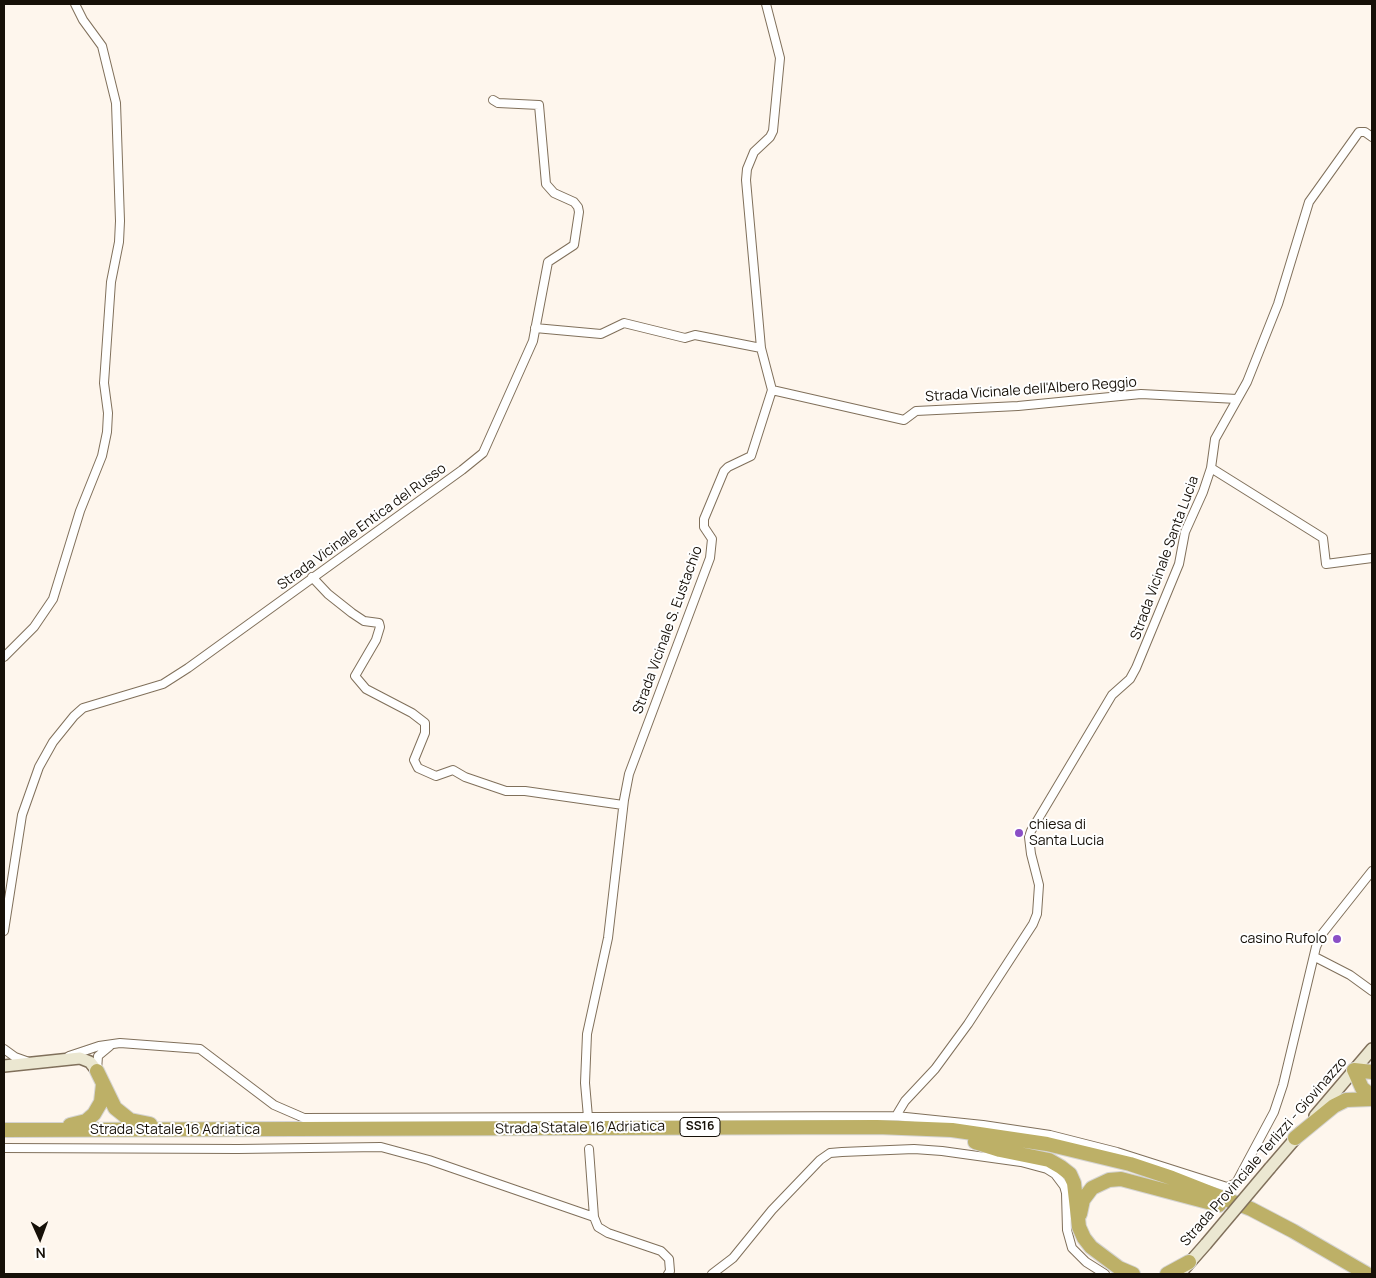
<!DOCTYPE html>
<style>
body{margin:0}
#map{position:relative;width:1376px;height:1278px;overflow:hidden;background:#fef6ed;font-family:Manrope,sans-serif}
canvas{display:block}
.frame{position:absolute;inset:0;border:5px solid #161008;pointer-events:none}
.north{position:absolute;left:15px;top:1213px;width:50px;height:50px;-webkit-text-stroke:4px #fff;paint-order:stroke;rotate:178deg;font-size:14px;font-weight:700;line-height:20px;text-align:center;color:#161008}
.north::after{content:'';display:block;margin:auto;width:18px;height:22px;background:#161008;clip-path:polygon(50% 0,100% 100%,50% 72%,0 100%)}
</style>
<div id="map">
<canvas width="1376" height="1278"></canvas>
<div class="frame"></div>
<div class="north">N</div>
</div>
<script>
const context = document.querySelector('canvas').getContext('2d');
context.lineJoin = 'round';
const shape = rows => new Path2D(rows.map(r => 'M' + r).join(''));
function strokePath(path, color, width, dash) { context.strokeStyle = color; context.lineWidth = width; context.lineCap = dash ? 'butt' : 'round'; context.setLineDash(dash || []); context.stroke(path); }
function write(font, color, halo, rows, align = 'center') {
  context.font = font + ' Manrope,sans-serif'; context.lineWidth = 4; context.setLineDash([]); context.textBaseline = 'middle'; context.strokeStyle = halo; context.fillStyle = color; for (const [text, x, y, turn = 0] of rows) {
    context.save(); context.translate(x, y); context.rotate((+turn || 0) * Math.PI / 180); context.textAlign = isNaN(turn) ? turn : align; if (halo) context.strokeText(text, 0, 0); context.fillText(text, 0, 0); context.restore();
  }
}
const street = shape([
 [535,328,601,334,624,323,685,338,695,335,761,348],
 [772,390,904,420,916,411,1018,406,1141,394,1237,399],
 [1211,468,1323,538,1326,564,1372,558],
 [312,577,328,594,352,613,364,621,379,623,380,627,376,640,355,676,366,689,412,713,425,723,425,733,414,760,418,768,436,776,453,770,465,777,506,791,525,791,623,805],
 [4,657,34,627,53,599,80,511,102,456,107,432,108,413,104,383,111,282,119,242,120,221,116,103,102,46,83,20,75,4],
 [4,931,22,815,39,767,53,742,74,716,83,708,163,684,188,668,462,470,483,453,533,341,548,262,574,245,579,212,578,207,574,202,554,193,546,184,539,105,498,103,493,100],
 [1315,957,1350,975,1372,991],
 [4,1049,15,1057,29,1062],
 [69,1056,99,1046,120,1043,200,1049,274,1105,304,1118,896,1116,983,1125,1050,1135,1117,1152,1227,1187,1236,1183,1274,1112,1283,1085,1316,947,1322,934,1372,871],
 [97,1071,98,1056,110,1046],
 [896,1116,905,1101,935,1069,968,1024,1033,924,1037,914,1039,885,1031,854,1029,837,1031,831,1112,695,1130,679,1136,668,1179,564,1185,532,1203,492,1211,468,1215,439,1247,382,1278,304,1309,202,1359,132,1365,132,1372,137],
 [588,1117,585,1083,587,1034,608,938,624,800,629,774,710,558,712,539,704,527,704,519,724,471,728,467,751,456,772,390,761,348,746,180,747,169,754,152,770,137,773,131,780,58,766,4],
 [4,1148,238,1149,381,1147,429,1160,594,1217],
 [589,1149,594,1217,598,1227,608,1233,661,1251,669,1259,670,1271,668,1274],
 [712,1274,733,1258,772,1210,820,1160,830,1153,842,1152,914,1149,942,1151,1021,1162,1047,1169,1055,1174,1064,1186,1066,1193,1067,1230,1072,1248,1086,1262,1105,1274]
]);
const secondary = shape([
 [4,1066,80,1058,90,1062,97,1071],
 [1315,1116,1372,1049],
 [1270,1168,1301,1132],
 [1184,1269,1206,1244]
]);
const highway = shape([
 [97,1071,115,1108,130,1120,150,1124],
 [1372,1072,1354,1070,1362,1088,1372,1096],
 [70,1125,86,1121,94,1114,101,1102,103,1084],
 [4,1130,877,1127,952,1130,1047,1144,1130,1164,1172,1178,1251,1209,1293,1231,1367,1274],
 [1295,1138,1334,1106,1346,1100,1372,1099],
 [975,1142,1000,1150,1049,1160,1061,1167,1070,1174,1074,1183,1079,1227,1084,1238,1091,1247,1119,1268,1133,1274],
 [1080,1214,1083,1200,1092,1188,1109,1180,1121,1179,1219,1205],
 [1167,1274,1189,1262]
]);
const secondaryBridge = shape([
 [1206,1244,1270,1168]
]);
const markers = [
 [1019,833,5,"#8a4fc6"],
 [1337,939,5,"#8a4fc6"]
];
const shields = [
 [700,1127,40]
];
const shieldNames = [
 ["SS16",700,1127]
];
const streetNames = [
 ["Strada Vicinale dell'Albero Reggio",1031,390,-4],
 ["Strada Vicinale Entica del Russo",362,527,-36],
 ["Strada Vicinale Santa Lucia",1165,558,-70],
 ["Strada Vicinale S. Eustachio",668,630,-70],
 ["Strada Statale 16 Adriatica",580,1128,-1],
 ["Strada Statale 16 Adriatica",175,1130],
 ["Strada Provinciale Terlizzi - Giovinazzo",1264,1152,-49]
];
const poiNames = [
 ["chiesa di",1029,825],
 ["Santa Lucia",1029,841],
 ["casino Rufolo",1327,939,"right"]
];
strokePath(street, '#80705b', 10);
strokePath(secondary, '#80705b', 14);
strokePath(highway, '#d5d4d3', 16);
strokePath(street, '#fff', 8);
strokePath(secondary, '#ebe7d1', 11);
strokePath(highway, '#bdb067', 14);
strokePath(secondaryBridge, '#80705b', 14, []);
strokePath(secondaryBridge, '#ebe7d1', 11);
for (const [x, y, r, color] of markers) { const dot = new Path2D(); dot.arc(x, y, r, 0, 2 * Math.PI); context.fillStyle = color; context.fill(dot); strokePath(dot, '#fff', 2); }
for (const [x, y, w] of shields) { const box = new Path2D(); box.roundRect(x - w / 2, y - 9.5, w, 19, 4); context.fillStyle = '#fff'; context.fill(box); strokePath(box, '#161008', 1); }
write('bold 12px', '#161008', null, shieldNames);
write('14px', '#161008', '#fff', streetNames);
write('14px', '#161008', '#fff', poiNames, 'left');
</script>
